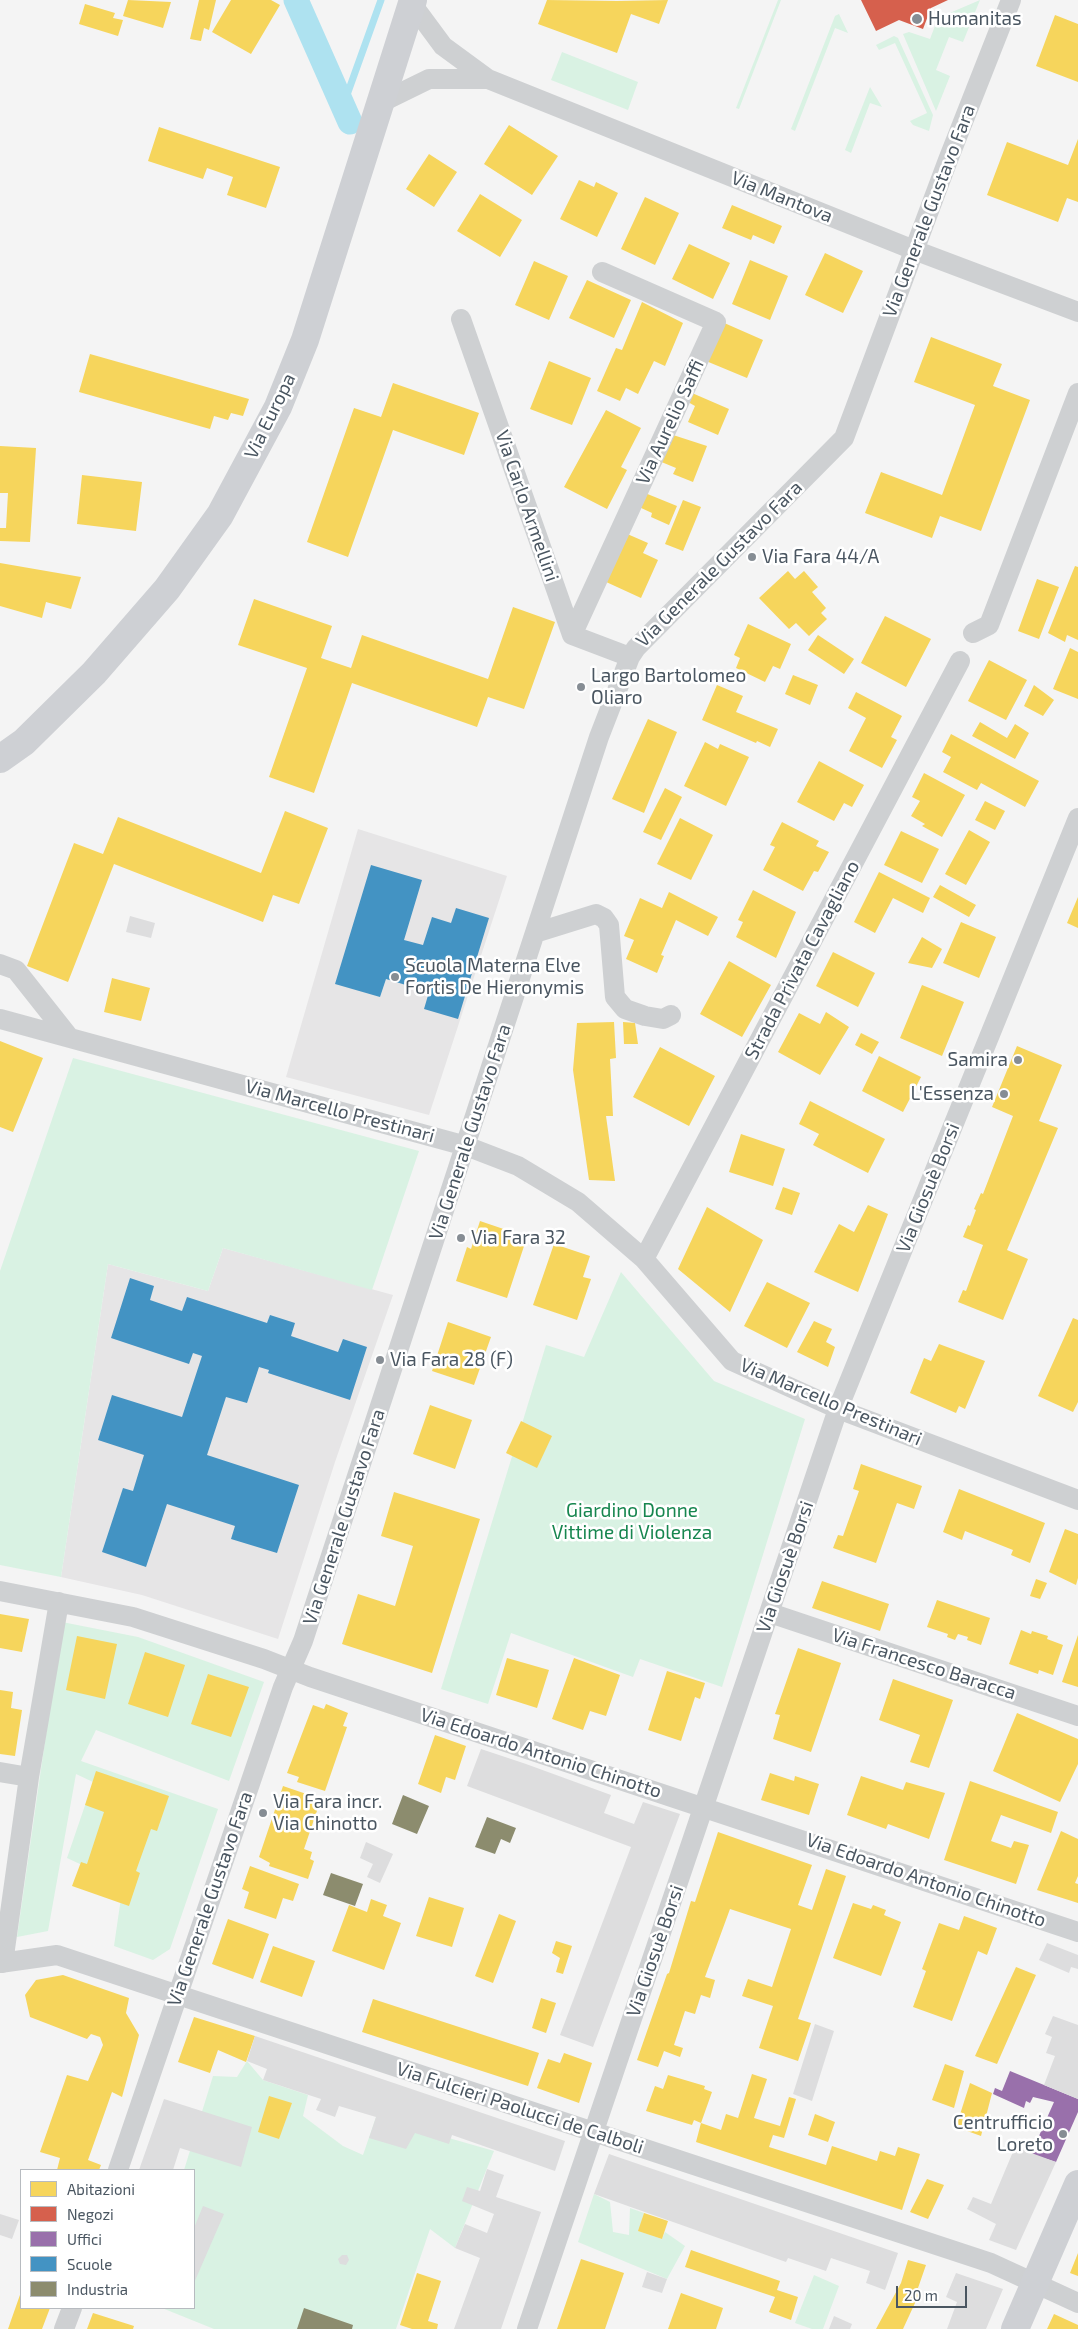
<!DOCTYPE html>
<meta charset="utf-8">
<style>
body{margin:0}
#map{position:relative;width:1078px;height:2329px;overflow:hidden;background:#f4f4f4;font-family:"Exo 2",sans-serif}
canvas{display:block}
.legend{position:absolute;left:20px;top:2169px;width:175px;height:140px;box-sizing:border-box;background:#fff;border:1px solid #b7bbc0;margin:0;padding:6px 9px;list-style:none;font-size:15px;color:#4a5661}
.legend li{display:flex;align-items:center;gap:10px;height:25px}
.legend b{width:25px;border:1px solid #b7bbc0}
.scale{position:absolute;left:896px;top:2286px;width:71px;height:22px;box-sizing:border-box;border:2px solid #4a5661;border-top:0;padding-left:6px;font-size:15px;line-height:18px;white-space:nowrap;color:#4a5661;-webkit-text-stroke:4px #fff;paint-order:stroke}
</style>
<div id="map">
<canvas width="1078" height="2329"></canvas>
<ul class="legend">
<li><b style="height:14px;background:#f6d55c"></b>Abitazioni</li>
<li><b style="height:14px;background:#d6604d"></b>Negozi</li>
<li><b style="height:14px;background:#9970ab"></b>Uffici</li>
<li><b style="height:14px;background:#4393c3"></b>Scuole</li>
<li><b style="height:14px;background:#8c8c6e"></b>Industria</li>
</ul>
<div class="scale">20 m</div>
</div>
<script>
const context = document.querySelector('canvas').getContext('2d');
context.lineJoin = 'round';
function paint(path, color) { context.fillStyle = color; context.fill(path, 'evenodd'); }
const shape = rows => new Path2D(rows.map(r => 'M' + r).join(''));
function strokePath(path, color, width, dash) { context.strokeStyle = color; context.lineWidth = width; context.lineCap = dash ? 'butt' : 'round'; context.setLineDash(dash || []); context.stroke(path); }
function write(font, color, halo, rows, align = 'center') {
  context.font = font + ' "Exo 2",sans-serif'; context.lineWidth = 5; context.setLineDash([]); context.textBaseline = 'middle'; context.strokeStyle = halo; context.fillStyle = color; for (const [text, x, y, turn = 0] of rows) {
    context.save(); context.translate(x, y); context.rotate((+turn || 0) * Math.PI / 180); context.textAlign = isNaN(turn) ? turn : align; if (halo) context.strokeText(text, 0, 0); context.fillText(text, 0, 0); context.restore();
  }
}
const education = shape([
 [358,829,507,876,429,1115,286,1077],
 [223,1248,393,1295,335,1462,278,1639,142,1595,61,1577,108,1264,208,1291]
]);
const green = shape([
 [778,0,781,0,739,109,736,108],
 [980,0,963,42,949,37,936,70,950,76,936,111,903,34,909,32,930,39,938,18],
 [839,14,848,33,835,28,795,131,791,129,835,16],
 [894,36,898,38,933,115,929,131,913,125,910,121,927,113,895,43,879,50,876,45],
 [562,52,638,82,628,110,551,80],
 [870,87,882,107,870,103,851,153,845,150],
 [73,1058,419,1151,372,1290,223,1248,208,1291,108,1264,61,1577,0,1565,0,1271],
 [621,1272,714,1381,805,1419,722,1687,640,1659,633,1677,511,1633,488,1704,441,1689,546,1345,584,1357],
 [62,1622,138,1637,264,1682,229,1781,96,1730,81,1761,218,1809,170,1949,153,1960,114,1946,123,1884,67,1858,93,1782,76,1774,48,1931,17,1937],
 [247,2061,263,2080,308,2095,303,2116,343,2146,363,2155,376,2117,494,2151,455,2248,430,2229,396,2329,214,2329,162,2308,194,2308,194,2170,184,2170,213,2076,237,2077],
 [594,2194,610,2202,613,2232,629,2235,630,2208,644,2213,639,2231,662,2239,665,2232,685,2246,667,2279,578,2242],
 [814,2275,839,2286,823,2329,812,2329,795,2323]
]);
const homes = shape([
 [128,0,171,2,163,28,123,16],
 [199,0,216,0,209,30,204,28,201,41,190,39],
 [231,0,271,0,280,5,251,54,212,32],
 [547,0,617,1,668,0,659,24,631,14,617,53,538,24],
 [85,4,115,13,113,18,123,20,118,36,79,24],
 [1055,15,1078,24,1078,82,1036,66],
 [509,125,558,156,532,195,484,164],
 [159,127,280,167,266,208,227,195,233,177,207,168,203,179,148,161],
 [1078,139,1078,202,1067,198,1058,222,987,195,1007,142,1068,165],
 [429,154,457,172,434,207,406,189],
 [579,180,594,187,596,182,618,193,597,237,560,219],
 [480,194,522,220,500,257,457,231],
 [645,197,679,213,655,265,621,249],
 [732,205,782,226,774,244,753,235,751,240,722,228],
 [689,244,730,263,713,299,672,279],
 [825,253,863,271,843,313,805,295],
 [750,260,788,276,770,320,732,304],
 [534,261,568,276,549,320,515,305],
 [587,280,631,300,614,338,569,318],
 [642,302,683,323,665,366,654,361,638,394,626,388,620,401,597,391,616,348,622,350],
 [722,322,763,340,747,378,706,361],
 [931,337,1002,364,993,386,1030,400,981,531,940,516,932,538,865,513,881,472,942,495,975,405,914,382],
 [90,354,249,399,243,416,231,413,228,420,214,416,210,429,79,392],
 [549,361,591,378,572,425,530,409],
 [393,383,479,413,464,455,393,430,348,557,307,542,354,408,381,417],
 [692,393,729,409,718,435,688,422,695,406,688,402],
 [606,410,641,428,621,467,627,470,607,509,564,487],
 [670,434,707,446,693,482,673,474,676,468,659,461],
 [0,446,36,448,30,542,0,541,0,528,6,528,8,493,0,493],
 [82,475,142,482,136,531,77,524],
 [645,493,677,506,669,525,651,517,652,513,639,507],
 [683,500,701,507,683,551,665,544],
 [625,533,648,543,643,553,658,560,641,598,604,581],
 [0,563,81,577,71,609,46,602,42,618,0,606],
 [1075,566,1078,567,1078,640,1067,635,1065,642,1048,633],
 [788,571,795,579,804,571,818,587,812,592,826,608,821,613,827,619,809,636,796,623,789,629,759,598],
 [1037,579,1059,587,1039,639,1018,631],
 [254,599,332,626,321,658,351,668,362,635,488,679,513,607,555,622,524,709,488,697,477,727,352,683,314,793,269,777,307,668,238,645],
 [885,616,931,639,906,687,861,663],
 [748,624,791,644,780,669,773,666,765,682,736,668,740,658,734,655],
 [818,635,854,659,844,674,808,650],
 [1070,648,1078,652,1078,699,1053,689],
 [989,660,1027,680,1006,720,968,701],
 [793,675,818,685,810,705,785,694],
 [717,685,743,696,736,712,778,729,770,747,757,741,756,743,702,720],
 [1034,685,1054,700,1043,716,1024,706],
 [856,692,902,716,891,737,897,740,882,768,849,751,866,718,848,708],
 [648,719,677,732,644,813,612,799],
 [980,722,1007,738,1015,724,1029,733,1015,759,972,736],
 [951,734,1039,781,1025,807,981,783,977,790,943,772,951,757,942,752],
 [705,742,718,749,720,744,749,757,726,806,684,786],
 [819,761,864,785,852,807,844,803,834,821,797,802],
 [924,773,965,795,942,837,922,826,925,824,911,816,920,801,912,797],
 [665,788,682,797,661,840,643,832],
 [985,801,1005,811,995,830,975,820],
 [285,811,328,828,299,904,273,895,263,922,114,864,68,982,27,966,74,843,103,854,118,817,261,873],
 [680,818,713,835,691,880,657,864],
 [782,822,819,841,816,846,829,852,818,872,814,871,803,891,763,870,775,847,770,845],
 [969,830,990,842,966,885,945,874],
 [901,831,939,849,922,883,884,865],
 [879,872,930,898,923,913,893,898,875,933,854,922],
 [940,885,976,905,969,917,933,897],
 [753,890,796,912,776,958,736,937,743,922,738,920],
 [669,892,718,917,708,936,676,920,661,955,664,956,657,973,626,959,634,940,624,936,640,898,662,908],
 [1078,897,1078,928,1067,923],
 [961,922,996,937,979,978,943,963],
 [922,937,942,949,932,968,908,963],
 [833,952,875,973,858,1007,816,986],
 [729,961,771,985,742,1037,700,1014],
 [112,978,150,988,141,1021,104,1012],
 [922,985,964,1002,942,1056,900,1038],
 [826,1012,849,1027,820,1075,778,1052,799,1013,820,1024],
 [614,1022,616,1058,610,1059,613,1116,606,1116,615,1181,589,1180,573,1070,577,1023],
 [623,1022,635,1023,638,1044,624,1044],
 [861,1033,879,1042,872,1054,855,1045],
 [0,1041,43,1058,13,1132,0,1127],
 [1017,1046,1062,1065,1039,1121,1058,1128,1007,1250,1028,1259,1003,1320,958,1302,963,1290,966,1291,983,1245,963,1237,968,1225,970,1226,976,1210,974,1209,981,1193,983,1194,1013,1116,992,1107],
 [660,1047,715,1076,689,1126,633,1097],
 [879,1056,921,1077,903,1112,862,1091],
 [810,1101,885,1139,868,1173,813,1145,819,1134,799,1124],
 [741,1134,785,1149,773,1186,729,1172],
 [783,1187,800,1193,792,1215,775,1209],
 [868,1205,888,1214,858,1292,814,1272,839,1224,854,1232],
 [707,1207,763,1240,730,1312,678,1269],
 [480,1221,527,1237,507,1298,456,1281,467,1247,471,1249],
 [554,1244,590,1256,583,1277,591,1279,577,1320,533,1305],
 [767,1282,810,1303,787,1348,744,1326],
 [1073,1318,1078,1320,1078,1402,1073,1412,1038,1396],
 [814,1321,832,1329,826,1342,835,1347,828,1367,797,1352],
 [448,1322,491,1337,474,1385,432,1371],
 [939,1344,985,1361,965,1409,959,1406,956,1413,910,1393,924,1358,931,1361],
 [430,1405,472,1420,455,1469,413,1454],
 [521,1421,552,1436,537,1468,506,1453],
 [861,1464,922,1486,914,1509,897,1503,876,1563,833,1548,838,1535,843,1536,859,1491,853,1489],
 [959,1489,1045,1523,1030,1563,1011,1555,1013,1550,965,1531,962,1540,943,1532],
 [394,1492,480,1519,432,1673,342,1644,358,1594,395,1606,413,1546,381,1536],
 [1065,1529,1078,1534,1078,1578,1076,1585,1049,1572],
 [1036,1579,1047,1583,1040,1599,1030,1596],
 [822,1581,889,1604,880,1631,812,1608],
 [937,1600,990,1618,981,1645,967,1640,968,1637,958,1634,955,1640,947,1637,948,1634,927,1627],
 [0,1614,29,1619,22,1652,0,1648],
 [1021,1630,1031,1634,1032,1631,1048,1636,1047,1639,1063,1645,1053,1675,1039,1670,1038,1674,1009,1664],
 [1078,1635,1078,1687,1062,1682],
 [77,1636,117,1644,105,1699,66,1690],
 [798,1648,841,1663,811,1752,773,1739,780,1715,775,1714],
 [145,1652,185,1665,168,1717,128,1704],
 [507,1658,549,1670,537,1708,496,1695],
 [574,1658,620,1675,606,1716,590,1711,583,1730,552,1719],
 [667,1671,705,1683,700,1699,695,1697,681,1741,648,1730],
 [208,1674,249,1687,231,1737,191,1724],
 [893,1679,953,1700,929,1768,910,1762,920,1735,879,1720],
 [0,1690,13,1692,11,1708,22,1710,15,1756,0,1754],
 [326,1704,348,1713,343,1726,347,1727,325,1791,297,1782,299,1777,287,1773,313,1705,324,1709],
 [1017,1713,1078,1739,1078,1764,1060,1802,993,1771],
 [435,1735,466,1746,455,1780,446,1777,441,1793,418,1784],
 [96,1771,169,1796,157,1831,151,1829,136,1871,140,1873,129,1906,72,1886,81,1862,87,1864,104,1812,85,1805],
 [770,1773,794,1781,795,1776,819,1784,809,1815,761,1800],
 [861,1776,903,1790,906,1782,945,1793,929,1839,888,1824,886,1829,847,1815],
 [970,1781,1058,1812,1051,1833,1001,1815,991,1841,1011,1848,1014,1841,1029,1845,1016,1884,944,1860],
 [283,1786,321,1799,304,1849,312,1852,310,1859,314,1861,308,1879,269,1866,270,1863,259,1857],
 [1061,1831,1078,1839,1078,1876,1075,1883,1078,1884,1078,1903,1037,1890],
 [718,1832,812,1865,798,1905,812,1910,826,1869,846,1876,798,2019,811,2023,798,2061,759,2048,773,2006,742,1996,748,1979,772,1987,791,1929,730,1909,705,1977,715,1980,710,1998,701,1995,695,2014,685,2011,674,2045,683,2048,680,2057,664,2051,658,2067,637,2060,667,1974,669,1973,691,1901,695,1902],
 [250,1866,299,1884,293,1901,283,1898,276,1919,244,1908,249,1892,242,1889],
 [429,1897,464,1908,452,1947,416,1936],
 [371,1899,387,1905,383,1916,401,1923,384,1970,332,1951,349,1905,367,1912],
 [853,1903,871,1909,873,1905,886,1910,884,1915,901,1922,881,1976,833,1958],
 [499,1914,516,1921,493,1983,475,1976],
 [964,1916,997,1928,987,1955,978,1951,952,2021,913,2007,926,1971,922,1969,939,1923,959,1930],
 [228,1919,269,1934,253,1979,212,1964],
 [556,1941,572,1946,563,1974,556,1972,560,1958,552,1953],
 [273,1946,315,1961,302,1997,260,1982],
 [1016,1967,1036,1975,997,2064,975,2056],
 [63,1975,129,1998,126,2013,139,2035,122,2097,112,2092,88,2160,101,2165,99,2170,57,2170,60,2158,40,2152,67,2075,88,2081,103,2045,100,2037,91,2034,87,2039,30,2017,25,1995,36,1980],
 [541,1998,556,2003,546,2033,532,2028],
 [373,1999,539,2053,528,2086,362,2032],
 [194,2017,255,2036,246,2062,218,2050,210,2073,178,2062],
 [564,2053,592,2063,579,2103,537,2088,548,2059,560,2063],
 [945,2064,964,2071,954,2108,932,2100],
 [752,2074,767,2079,754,2118,780,2126,789,2097,796,2099,784,2138,773,2135,769,2147,826,2165,832,2146,877,2161,880,2151,895,2156,898,2147,920,2154,902,2210,696,2142,701,2123,694,2120,692,2125,646,2111,655,2086,663,2089,668,2075,705,2086,704,2089,712,2092,701,2123,721,2130,726,2114,738,2118],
 [970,2083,992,2093,981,2136,956,2127],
 [269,2096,292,2103,279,2139,258,2132],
 [815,2114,835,2122,828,2142,808,2135],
 [927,2179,944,2185,928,2219,910,2212],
 [644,2213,668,2221,662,2239,638,2231],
 [691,2250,780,2281,777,2290,798,2297,791,2320,769,2312,775,2297,685,2267],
 [1078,2253,1078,2276,1070,2273],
 [581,2259,624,2273,605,2329,557,2329],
 [908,2260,926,2265,918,2288,921,2290,903,2329,876,2329,901,2283],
 [417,2273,441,2281,428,2321,438,2324,437,2329,412,2329,400,2325],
 [21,2292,21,2308,50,2308,42,2329,8,2329],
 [681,2293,723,2308,716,2329,668,2329],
 [93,2313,134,2326,133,2329,87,2329],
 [1054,2314,1078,2325,1078,2329,1047,2329]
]);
const shops = shape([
 [861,0,948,0,931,8,923,29,899,20,876,31]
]);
const offices = shape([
 [1010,2071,1078,2099,1078,2112,1056,2162,1031,2154,1054,2102,1033,2097,1030,2103,1026,2101,1024,2108,993,2094,995,2088,1002,2091]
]);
const schools = shape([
 [371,865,422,880,404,940,423,945,432,917,451,923,456,908,489,918,458,1019,424,1009,429,992,386,979,380,997,335,984],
 [130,1278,154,1286,150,1300,182,1311,187,1297,267,1323,270,1315,295,1323,291,1336,338,1352,343,1339,367,1347,350,1400,268,1373,269,1370,259,1367,247,1403,226,1397,207,1455,299,1485,277,1553,231,1539,235,1526,167,1504,146,1567,102,1552,123,1488,133,1491,144,1455,98,1440,112,1395,182,1417,202,1356,193,1353,189,1364,111,1338]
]);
const industry = shape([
 [403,1795,429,1806,417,1834,392,1824],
 [487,1817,516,1828,510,1843,501,1839,495,1854,475,1847],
 [331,1873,363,1884,355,1906,323,1895],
 [304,2308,353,2325,352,2329,297,2329]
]);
const stream = shape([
 [343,106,381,0]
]);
const canal = shape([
 [296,0,350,122]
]);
const building = shape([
 [130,916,155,923,151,938,126,932],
 [481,1749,526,1764,611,1795,604,1813,634,1824,643,1802,680,1814,593,2047,560,2035,631,1847,467,1786],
 [366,1842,393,1854,380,1883,367,1877,373,1864,360,1858],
 [1047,1943,1078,1955,1078,1969,1071,1967,1069,1973,1039,1960],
 [1053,2016,1078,2025,1078,2099,1044,2085,1055,2056,1046,2053,1052,2037,1045,2034],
 [815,2024,834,2031,812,2101,793,2094],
 [255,2036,565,2141,555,2171,452,2135,449,2144,415,2133,406,2149,369,2138,376,2117,339,2106,335,2117,316,2110,321,2099,263,2080,267,2069,247,2061],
 [164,2099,252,2127,241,2167,180,2148,173,2170,139,2170],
 [1015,2147,1056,2162,1016,2250,989,2240,996,2224,967,2209,973,2197,991,2204],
 [609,2154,898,2253,885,2290,866,2283,870,2271,831,2258,826,2271,788,2258,786,2262,594,2194],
 [487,2169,504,2175,496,2197,541,2212,501,2329,454,2329,480,2258,455,2248,465,2224,487,2233,494,2214,462,2201,467,2187,480,2191],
 [203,2206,224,2214,194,2283,194,2228],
 [0,2214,19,2220,12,2239,0,2235],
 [342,2255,347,2255,349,2260,346,2265,340,2264,338,2259],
 [647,2272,667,2279,662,2293,642,2287],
 [956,2273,1003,2289,986,2329,947,2329,957,2302,946,2297],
 [834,2316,852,2324,850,2329,829,2329]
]);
const street = shape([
 [412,4,443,46,488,79,914,250,1078,312],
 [380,103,429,79,488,79],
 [461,319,572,635,630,657],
 [973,633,989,625,1078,393],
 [572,635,716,322,602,272],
 [535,933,596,914,604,918,609,925,615,997,625,1009,645,1016,663,1019,671,1015],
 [0,964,16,970,69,1037],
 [0,1019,466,1146,518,1166,578,1202,644,1259,732,1361,838,1409,1078,1500],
 [644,1259,960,661],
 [0,1591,133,1617,264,1659,310,1677,1078,1932],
 [770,1613,1078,1716],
 [0,1772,29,1777],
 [0,1963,57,1955,991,2263,1078,2303],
 [3,1963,29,1777,59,1602],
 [118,2170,283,1687,303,1641,599,737,630,657,636,648,844,438,948,160,1011,0],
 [64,2329,72,2308],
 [527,2329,838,1409,1078,818]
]);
const secondary = shape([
 [0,759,24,742,94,673,167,589,220,515,278,407,305,340,413,0],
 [1015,2329,1078,2184]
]);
const markers = [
 [917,19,6,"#868d94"],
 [752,557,5,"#868d94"],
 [581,687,5,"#868d94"],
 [395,977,5,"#868d94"],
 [1018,1060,5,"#868d94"],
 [1004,1094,5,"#868d94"],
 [461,1238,5,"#868d94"],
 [380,1360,5,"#868d94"],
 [263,1813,5,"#868d94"],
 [1063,2134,5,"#868d94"]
];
const poiNames = [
 ["Humanitas",928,19],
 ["Via Fara 44/A",762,557],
 ["Largo Bartolomeo",591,676],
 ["Oliaro",591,698],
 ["Scuola Materna Elve",405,966],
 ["Fortis De Hieronymis",405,988],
 ["Samira",1008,1060,"right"],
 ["L'Essenza",994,1094,"right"],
 ["Via Fara 32",471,1238],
 ["Via Fara 28 (F)",390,1360],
 ["Via Fara incr.",273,1802],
 ["Via Chinotto",273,1824],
 ["Centrufficio",1053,2123,"right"],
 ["Loreto",1053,2145,"right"]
];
const streetNames = [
 ["Via Mantova",782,197,22],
 ["Via Generale Gustavo Fara",929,211,-69],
 ["Via Europa",270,416,-64],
 ["Via Aurelio Saffi",670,422,-65],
 ["Via Carlo Armellini",527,506,71],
 ["Via Generale Gustavo Fara",719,564,-45],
 ["Strada Privata Cavagliano",802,960,-62],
 ["Via Marcello Prestinari",340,1111,15],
 ["Via Generale Gustavo Fara",470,1132,-72],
 ["Via Giosuè Borsi",928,1188,-68],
 ["Via Marcello Prestinari",831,1402,23],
 ["Via Generale Gustavo Fara",344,1517,-72],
 ["Via Giosuè Borsi",785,1567,-71],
 ["Via Francesco Baracca",924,1664,18],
 ["Via Edoardo Antonio Chinotto",541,1753,18],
 ["Via Edoardo Antonio Chinotto",926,1880,19],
 ["Via Generale Gustavo Fara",210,1899,-71],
 ["Via Giosuè Borsi",655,1951,-71],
 ["Via Fulcieri Paolucci de Calboli",520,2108,18]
];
const parkNames = [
 ["Giardino Donne",632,1511],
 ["Vittime di Violenza",632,1533]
];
paint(education, '#e6e5e6');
paint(green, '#d9f2e3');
paint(homes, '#f6d55c');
paint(shops, '#d6604d');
paint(offices, '#9970ab');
paint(schools, '#4393c3');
paint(industry, '#8c8c6e');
strokePath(stream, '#aee2f0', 7);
strokePath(canal, '#aee2f0', 25);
paint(building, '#ddddde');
strokePath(street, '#ced0d2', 20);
strokePath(secondary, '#ced0d4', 28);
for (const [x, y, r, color] of markers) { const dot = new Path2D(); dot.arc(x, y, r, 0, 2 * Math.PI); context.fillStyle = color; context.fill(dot); strokePath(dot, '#fff', 2); }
write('19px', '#4a5661', '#fff', poiNames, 'left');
write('19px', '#4a5661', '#fff', streetNames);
write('19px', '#17864f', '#fff', parkNames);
</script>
